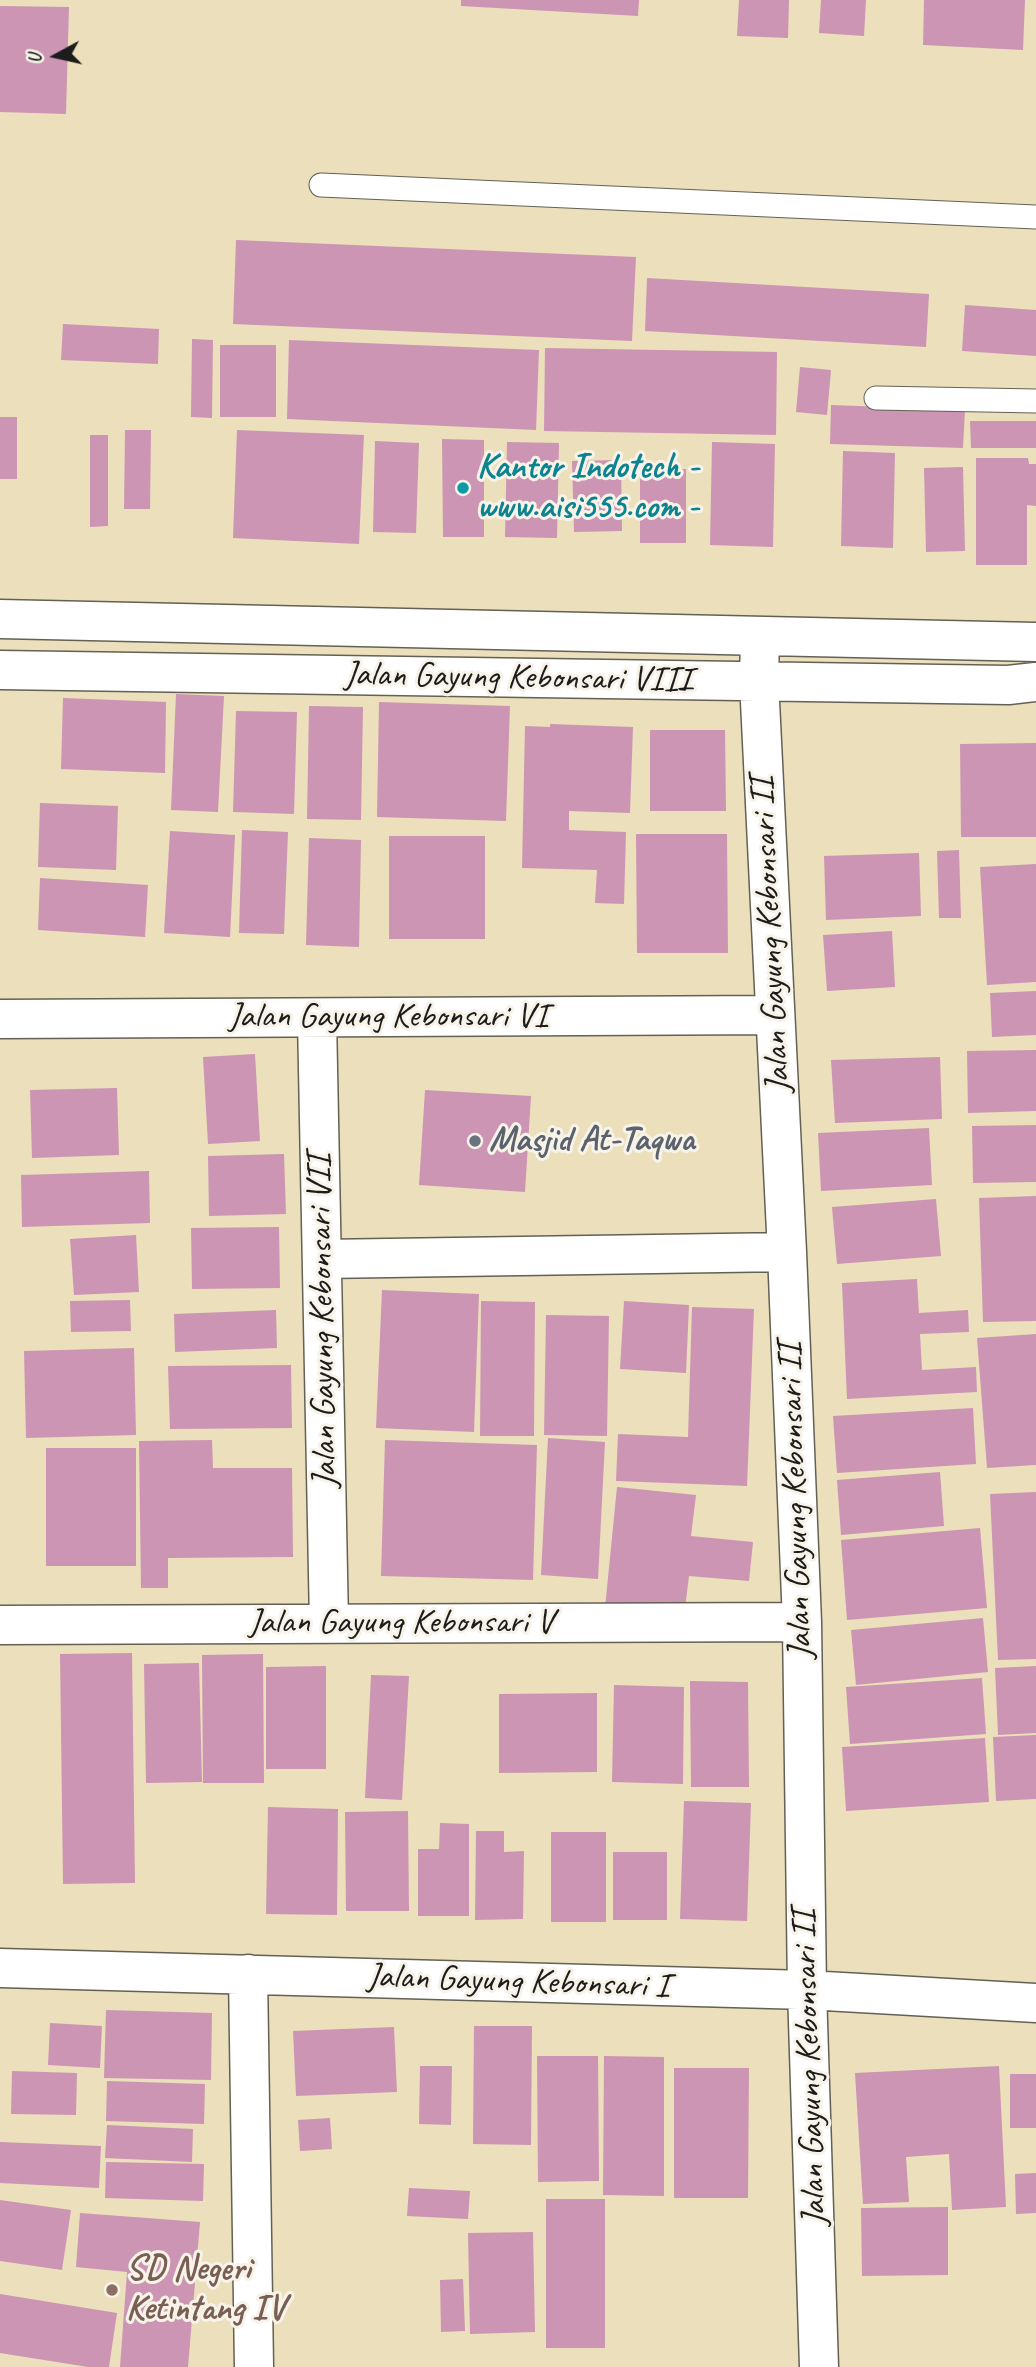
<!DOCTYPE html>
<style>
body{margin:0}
#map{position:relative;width:1036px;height:2367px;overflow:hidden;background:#ebdfbc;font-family:Caveat,sans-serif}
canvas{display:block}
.north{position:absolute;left:21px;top:21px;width:70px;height:70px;-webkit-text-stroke:5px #f7f3e8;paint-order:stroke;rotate:262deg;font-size:19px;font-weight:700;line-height:28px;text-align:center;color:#1c1c1c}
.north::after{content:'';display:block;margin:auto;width:24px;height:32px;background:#1c1c1c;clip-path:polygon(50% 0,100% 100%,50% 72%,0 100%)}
</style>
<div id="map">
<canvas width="1036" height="2367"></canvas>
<div class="north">U</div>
</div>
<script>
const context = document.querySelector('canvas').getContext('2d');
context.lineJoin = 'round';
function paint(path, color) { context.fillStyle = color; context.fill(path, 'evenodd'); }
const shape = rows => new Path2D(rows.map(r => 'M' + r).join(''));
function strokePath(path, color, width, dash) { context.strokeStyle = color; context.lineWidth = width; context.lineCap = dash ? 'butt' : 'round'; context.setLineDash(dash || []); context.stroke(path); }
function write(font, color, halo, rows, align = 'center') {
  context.font = font + ' Caveat,sans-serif'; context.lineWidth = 6; context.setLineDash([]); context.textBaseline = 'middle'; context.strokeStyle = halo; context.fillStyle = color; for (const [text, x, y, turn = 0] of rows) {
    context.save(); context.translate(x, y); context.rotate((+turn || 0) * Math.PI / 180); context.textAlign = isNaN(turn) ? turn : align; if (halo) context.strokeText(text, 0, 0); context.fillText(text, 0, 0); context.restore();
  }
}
const building = shape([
 [461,0,639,0,638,16,461,6],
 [739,0,789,0,788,38,737,36],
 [821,0,866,0,864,36,819,33],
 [924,0,1025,0,1023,50,923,45],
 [0,6,69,7,66,114,0,112],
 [236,240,636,257,632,341,233,324],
 [647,278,929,294,926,347,645,331],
 [965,305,1036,310,1036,356,962,351],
 [63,324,159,329,158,364,61,360],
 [192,339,213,340,212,418,191,417],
 [289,340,539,350,536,430,287,419],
 [220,345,276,345,276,417,220,417],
 [545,348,777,352,776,435,544,431],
 [800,367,831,370,827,415,796,412],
 [831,405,965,410,963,448,830,444],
 [0,417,17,417,17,479,0,479],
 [970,421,1036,421,1036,448,971,448],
 [125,430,151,430,150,509,124,509],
 [237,430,364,435,359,544,233,538],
 [90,435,108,435,108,526,90,527],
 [442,439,484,440,484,537,443,537],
 [375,441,419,443,416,533,373,532],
 [507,442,559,443,557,538,505,537],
 [712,442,775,444,773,547,710,545],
 [843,451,895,453,893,548,841,546],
 [976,458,1028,458,1029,464,1036,464,1036,506,1027,505,1027,565,976,565],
 [621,460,622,531,574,532,572,461],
 [963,467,965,551,926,552,924,468],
 [686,469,686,543,640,543,640,470],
 [176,694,224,696,218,812,171,810],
 [63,698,166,702,165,773,61,769],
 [379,702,510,706,506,821,377,817],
 [309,706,363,707,361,820,307,819],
 [236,711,297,712,294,814,233,812],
 [550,724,633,727,630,813,569,811,569,830,626,832,624,904,595,903,597,870,522,868,525,726,550,727],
 [650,730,725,730,726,811,650,811],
 [1036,743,1036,837,961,837,960,744],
 [40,803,118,806,116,870,38,867],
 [242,830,288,832,284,934,239,933],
 [170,831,235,835,230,937,164,933],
 [636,834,727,834,728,953,637,953],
 [389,836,485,836,485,939,389,939],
 [309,838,361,840,359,947,306,945],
 [959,850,961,918,939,918,937,851],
 [919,853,921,916,826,920,824,856],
 [1036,864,1036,982,987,985,980,867],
 [40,878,148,885,145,937,38,930],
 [892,931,895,987,827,991,823,935],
 [1036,991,1036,1035,992,1037,990,993],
 [1036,1050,1036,1111,968,1113,967,1051],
 [255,1054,260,1141,208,1144,203,1057],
 [940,1057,942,1119,835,1123,831,1060],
 [117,1088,119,1155,32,1158,30,1090],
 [425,1090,531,1096,525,1192,419,1185],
 [1036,1125,1036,1182,973,1183,972,1126],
 [929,1128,932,1185,821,1191,818,1133],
 [284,1154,286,1214,209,1216,208,1156],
 [149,1171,150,1223,22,1227,21,1175],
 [1036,1196,1036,1321,983,1322,979,1198],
 [936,1199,941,1256,837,1264,832,1207],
 [279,1227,280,1288,192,1289,191,1228],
 [136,1235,139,1292,74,1295,70,1239],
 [917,1279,919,1313,968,1310,969,1332,920,1334,922,1370,976,1367,977,1392,847,1399,842,1283],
 [382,1290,479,1294,474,1432,376,1428],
 [130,1300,131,1331,71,1332,70,1301],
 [481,1301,535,1302,534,1436,480,1436],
 [624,1301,689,1305,686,1373,620,1369],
 [692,1307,754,1309,747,1486,616,1481,618,1434,688,1437],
 [276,1310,277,1348,175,1352,174,1314],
 [546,1315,609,1316,607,1436,544,1435],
 [1036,1334,1036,1465,987,1468,977,1338],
 [134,1348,136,1435,26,1438,24,1351],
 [291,1365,292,1428,170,1429,168,1366],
 [973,1408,976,1464,837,1473,833,1416],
 [548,1438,605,1442,598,1579,541,1575],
 [212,1440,213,1468,292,1468,293,1557,168,1558,168,1588,141,1588,139,1441],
 [385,1440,537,1445,533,1580,381,1576],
 [46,1448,136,1448,136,1566,46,1566],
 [940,1472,944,1526,841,1535,837,1480],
 [617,1487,696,1495,691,1536,753,1542,749,1581,689,1576,684,1616,605,1608],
 [1036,1492,1036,1659,998,1660,990,1494],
 [980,1528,987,1608,847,1620,841,1540],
 [983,1618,988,1672,856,1685,851,1630],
 [132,1653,135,1883,63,1884,60,1654],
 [263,1654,264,1783,203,1783,202,1655],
 [199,1663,202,1782,146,1783,144,1664],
 [326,1666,326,1769,266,1769,266,1667],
 [1036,1666,1036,1733,998,1735,995,1668],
 [371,1675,409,1676,402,1800,365,1798],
 [982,1678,986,1734,850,1744,846,1687],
 [690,1681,748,1682,749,1787,691,1787],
 [614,1685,684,1687,683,1784,612,1782],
 [597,1693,597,1772,499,1773,499,1694],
 [1036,1735,1036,1799,996,1801,993,1737],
 [985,1738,989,1802,846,1811,842,1747],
 [684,1801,751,1803,747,1921,680,1919],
 [268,1807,338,1809,337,1915,266,1914],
 [408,1811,409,1911,346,1911,345,1812],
 [440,1823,469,1824,469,1916,418,1916,418,1849,439,1849],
 [476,1831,504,1831,504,1852,524,1851,523,1919,475,1920],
 [551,1832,606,1832,606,1922,551,1922],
 [613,1852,667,1852,667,1920,613,1920],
 [106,2010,212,2013,211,2080,104,2078],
 [50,2023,102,2026,100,2068,48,2065],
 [474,2026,532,2026,531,2145,473,2144],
 [394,2027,397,2092,296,2096,293,2031],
 [537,2056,598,2056,599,2181,538,2182],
 [604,2056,664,2057,664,2196,603,2195],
 [420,2066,452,2066,451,2125,419,2124],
 [999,2066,1006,2207,952,2210,949,2154,906,2157,909,2202,863,2204,855,2073],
 [674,2068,749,2068,748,2198,674,2198],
 [12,2071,77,2073,76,2115,11,2114],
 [1010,2074,1036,2074,1036,2128,1010,2128],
 [107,2081,205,2084,204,2124,106,2121],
 [330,2118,332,2149,300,2151,298,2120],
 [107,2125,193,2129,192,2162,105,2158],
 [0,2142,101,2146,99,2188,0,2183],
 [106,2162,204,2164,203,2201,105,2198],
 [1036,2173,1036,2213,1016,2214,1015,2174],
 [409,2188,470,2191,468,2219,407,2216],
 [546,2199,605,2199,605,2348,546,2348],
 [0,2200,71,2210,62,2270,0,2261],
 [948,2207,948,2275,862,2276,861,2208],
 [80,2213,200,2222,188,2367,120,2367,127,2272,76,2267],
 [533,2232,535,2332,470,2334,468,2233],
 [463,2279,465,2331,441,2332,440,2280],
 [0,2294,117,2313,109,2367,88,2367,0,2353]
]);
const service = shape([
 [321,185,1036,217],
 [876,398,1036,401]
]);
const minor = shape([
 [0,619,1036,642],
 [760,636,759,681,787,1252,802,1622,807,1990,819,2367],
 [0,670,1008,685,1036,682],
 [317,1018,329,1624],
 [0,1019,775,1015],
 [322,1259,787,1252],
 [0,1625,802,1622],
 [0,1968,807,1990,1036,2003],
 [248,1974,254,2367]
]);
const markers = [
 [463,488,7,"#0f9aa8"],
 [475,1141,7,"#6b7280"],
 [112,2290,7,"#8d6e63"]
];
const cultureNames = [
 ["Kantor Indotech -",477,468],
 ["www.aisi555.com -",477,508]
];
const streetNames = [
 ["Jalan Gayung Kebonsari VIII",518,678,1],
 ["Jalan Gayung Kebonsari II",771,935,-93],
 ["Jalan Gayung Kebonsari VI",388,1017],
 ["Jalan Gayung Kebonsari VII",323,1321,-91],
 ["Jalan Gayung Kebonsari II",796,1501,-92],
 ["Jalan Gayung Kebonsari V",401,1623],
 ["Jalan Gayung Kebonsari I",518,1982,2],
 ["Jalan Gayung Kebonsari II",810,2068,-92]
];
const worshipNames = [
 ["Masjid At-Taqwa",489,1141]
];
const educationNames = [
 ["SD Negeri",126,2270],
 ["Ketintang IV",126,2310]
];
paint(building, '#cc95b3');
strokePath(service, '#646054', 25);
strokePath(minor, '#646054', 41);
strokePath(service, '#fff', 23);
strokePath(minor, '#fff', 38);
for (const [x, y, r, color] of markers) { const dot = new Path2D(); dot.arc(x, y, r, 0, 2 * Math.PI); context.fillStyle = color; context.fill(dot); strokePath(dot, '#f7f3e8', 2.5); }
write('bold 35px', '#0d838f', '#f7f3e8', cultureNames, 'left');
write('35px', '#1c1c1c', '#f7f3e8', streetNames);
write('bold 35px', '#5b616d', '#f7f3e8', worshipNames, 'left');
write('bold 35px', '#785e54', '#f7f3e8', educationNames, 'left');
</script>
